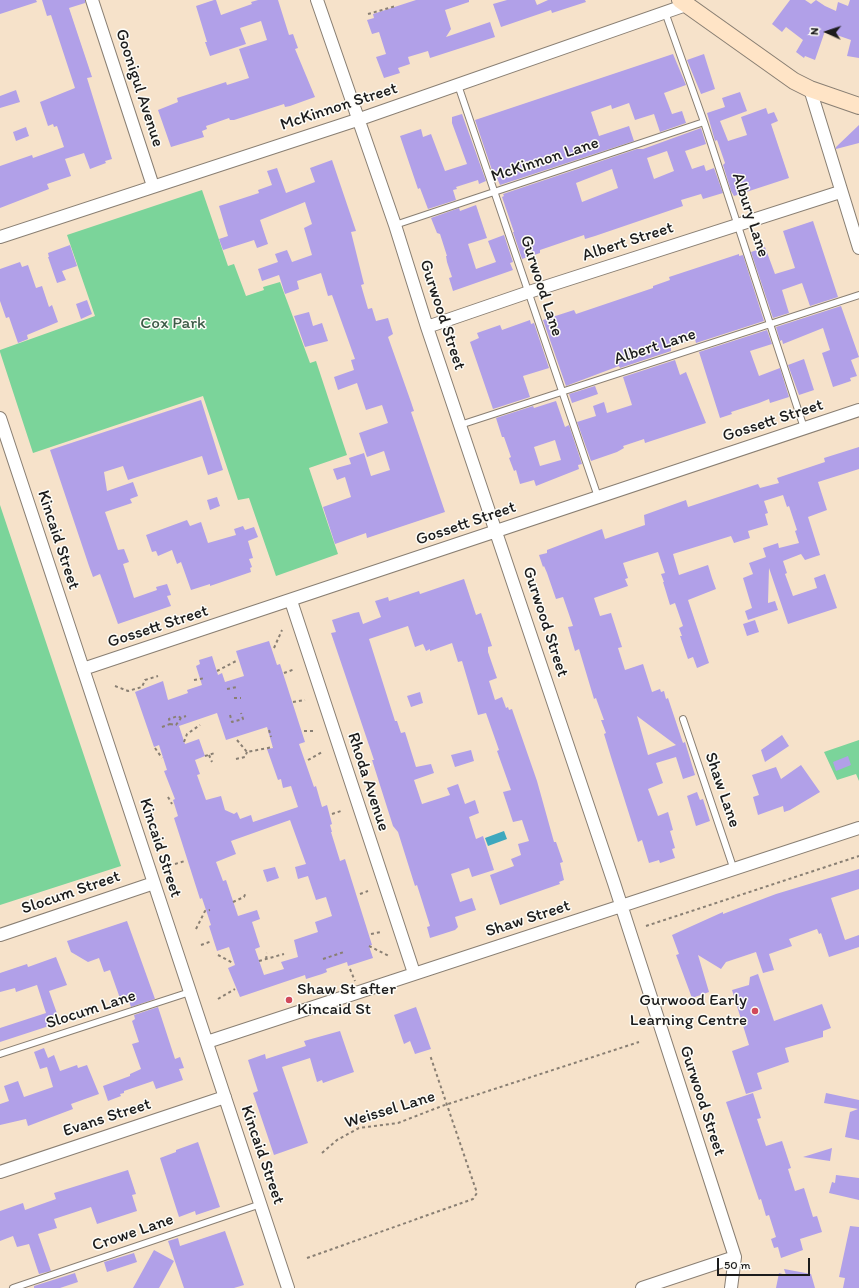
<!DOCTYPE html>
<style>
body{margin:0}
#map{position:relative;width:859px;height:1288px;overflow:hidden;background:#f6e2ca;font-family:Itim,sans-serif}
canvas{display:block}
.north{position:absolute;left:807px;top:12px;width:40px;height:40px;-webkit-text-stroke:3px #fdfcf7;paint-order:stroke;rotate:273deg;font-size:11px;font-weight:700;line-height:16px;text-align:center;color:#1c1c1c}
.north::after{content:'';display:block;margin:auto;width:14px;height:18px;background:#1c1c1c;clip-path:polygon(50% 0,100% 100%,50% 72%,0 100%)}
.scale{position:absolute;left:717px;top:1258px;width:93px;height:18px;box-sizing:border-box;border:2px solid #1c1c1c;border-top:0;padding-left:5px;font-size:12px;line-height:14px;white-space:nowrap;color:#1c1c1c;-webkit-text-stroke:3px #fdfcf7;paint-order:stroke}
</style>
<div id="map">
<canvas width="859" height="1288"></canvas>
<div class="north">N</div>
<div class="scale">50 m</div>
</div>
<script>
const context = document.querySelector('canvas').getContext('2d');
context.lineJoin = 'round';
function paint(path, color) { context.fillStyle = color; context.fill(path, 'evenodd'); }
const shape = rows => new Path2D(rows.map(r => 'M' + r).join(''));
function strokePath(path, color, width, dash) { context.strokeStyle = color; context.lineWidth = width; context.lineCap = dash ? 'butt' : 'round'; context.setLineDash(dash || []); context.stroke(path); }
function write(font, color, halo, rows, align = 'center') {
  context.font = font + ' Itim,sans-serif'; context.lineWidth = 3; context.setLineDash([]); context.textBaseline = 'middle'; context.strokeStyle = halo; context.fillStyle = color; for (const [text, x, y, turn = 0] of rows) {
    context.save(); context.translate(x, y); context.rotate((+turn || 0) * Math.PI / 180); context.textAlign = isNaN(turn) ? turn : align; if (halo) context.strokeText(text, 0, 0); context.fillText(text, 0, 0); context.restore();
  }
}
const green = shape([
 [202,190,228,266,234,264,246,296,264,290,263,287,280,282,310,363,316,361,347,455,309,468,338,554,276,576,249,498,238,500,203,396,33,453,0,352,0,350,95,316,67,235],
 [0,505,121,866,0,905],
 [859,740,859,781,856,774,837,780,824,752]
]);
const water = shape([
 [504,831,507,839,488,846,485,838]
]);
const building = shape([
 [0,0,36,0,37,2,0,14],
 [42,0,85,0,85,3,69,8,92,77,87,78,112,159,105,161,106,163,90,169,84,153,65,159,71,176,47,184,49,189,0,208,0,166,32,155,33,158,64,147,57,126,54,127,53,124,48,126,40,102,75,88,51,15,47,16],
 [214,0,216,0,221,15,252,4,251,2,258,0,278,0,289,35,293,34,298,48,295,49,315,97,290,106,285,107,284,104,234,120,230,120,229,118,206,126,207,129,202,131,204,137,171,147,158,110,178,102,177,98,226,82,227,85,249,78,239,49,267,40,261,21,240,28,246,44,210,56,205,42,207,42,196,6],
 [416,0,469,0,469,2,445,10,451,29,446,37,490,22,495,37,430,58,428,51,408,57,410,64,398,68,400,73,384,78,376,57,386,54,379,32,372,34,367,20,374,18,373,14],
 [507,0,535,0,537,5,548,0,585,0,586,2,552,13,551,10,501,27,493,4],
 [790,0,805,0,811,4,816,0,825,6,836,11,838,2,848,6,850,0,859,0,859,58,847,56,851,40,825,31,815,60,805,56,804,58,796,52,803,40,786,27,782,32,772,24],
 [673,54,686,85,664,93,672,114,682,111,686,123,660,132,654,114,635,120,629,103,612,109,611,105,591,112,599,136,629,126,634,141,500,185,497,178,495,179,475,120],
 [704,54,715,89,701,94,687,60],
 [16,90,20,102,0,108,0,96],
 [740,92,747,111,720,121,728,141,747,135,741,117,766,108,768,114,774,112,778,121,771,124,789,178,734,196,731,191,723,165,725,163,717,140,715,141,707,113,725,107,722,98],
 [462,114,486,181,479,184,478,180,456,187,457,189,453,190,456,200,428,209,420,188,418,189,400,136,421,129,423,137,431,134,445,171,467,164,452,123,452,117],
 [859,125,859,143,836,149,836,147],
 [26,127,29,136,16,141,13,132],
 [701,128,706,144,685,151,692,169,704,165,706,171,714,168,723,193,703,199,701,194,681,200,683,206,595,236,585,239,584,235,540,250,540,253,522,259,513,232,514,232,502,197,504,196,503,194,637,149,643,149],
 [667,151,674,171,654,179,647,158],
 [612,169,618,188,582,202,576,183],
 [332,160,356,231,351,232,364,284,361,285,368,309,372,308,376,321,388,318,393,334,388,337,411,402,414,411,411,412,445,512,367,538,366,533,335,544,323,507,351,497,345,477,337,480,333,469,351,464,349,458,364,453,371,476,390,470,384,451,367,457,359,433,388,423,382,405,366,410,357,383,338,390,334,377,354,370,351,360,355,359,332,295,328,296,321,273,297,281,299,289,285,294,279,275,262,281,258,269,278,262,275,254,287,250,292,262,312,255,304,228,312,224,305,202,260,220,268,244,257,248,254,240,223,250,219,239,228,236,219,206,259,193,258,190,272,185,267,171,277,168,286,193,315,182,310,168],
 [476,205,487,238,468,244,476,269,496,262,488,241,504,235,513,262,510,263,513,270,453,291,449,278,452,277,447,262,446,256,447,256,440,234,437,233,431,218,459,208,460,211],
 [813,221,838,297,810,306,802,283,782,290,789,313,773,318,751,252,765,247,775,274,795,268,783,231],
 [70,245,77,266,62,271,66,280,57,283,48,257,49,257,48,253],
 [739,254,739,256,743,255,764,321,696,343,695,339,671,347,671,351,620,368,619,366,566,386,543,320,574,310,576,314,653,288,653,286,670,280,669,277],
 [20,262,22,267,28,265,36,288,42,286,49,307,52,305,58,322,27,335,28,339,18,343,9,317,6,318,0,301,0,269],
 [87,300,92,314,81,319,76,304],
 [841,306,859,357,851,360,857,376,850,378,851,381,833,387,822,353,830,350,823,328,783,344,782,340,780,341,776,327],
 [309,312,313,326,322,323,328,341,305,347,294,316],
 [530,320,531,324,534,323,549,368,523,376,530,397,493,409,470,342,479,338,477,333,500,325,502,330],
 [767,330,772,344,750,351,759,376,780,368,789,397,770,403,769,399,759,403,731,412,732,414,720,418,699,352],
 [804,359,814,390,799,395,788,365],
 [675,360,680,375,686,372,706,423,645,443,644,439,623,446,624,448,617,452,591,461,577,422,596,416,593,406,604,402,607,413,632,405,623,377],
 [595,386,598,394,572,403,569,394],
 [201,400,223,470,208,475,202,456,128,480,123,466,104,472,107,491,133,482,138,496,130,499,132,503,105,512,118,550,124,549,129,562,123,564,134,598,157,590,156,587,167,584,171,595,167,596,171,606,118,624,100,574,93,577,89,566,50,450],
 [556,401,565,427,569,425,582,464,578,465,579,469,536,486,534,480,520,484,516,470,514,471,509,458,511,457,504,437,502,437,496,418,533,406,534,408],
 [555,440,561,460,540,466,534,447],
 [859,447,859,469,818,482,827,510,808,517,820,555,805,560,801,554,783,561,787,573,785,574,793,596,817,588,814,578,825,574,837,608,788,624,769,568,768,603,775,601,778,610,748,620,745,611,752,608,743,578,753,574,749,563,766,557,763,548,778,543,779,548,799,543,795,531,797,530,789,506,787,507,783,495,764,501,768,513,765,514,768,525,748,531,750,538,734,543,731,536,673,554,679,575,708,565,712,578,716,589,688,600,709,663,697,668,693,657,688,659,680,636,682,636,679,628,683,626,675,603,670,605,663,582,664,582,661,574,665,573,658,552,623,563,628,578,625,579,628,586,594,598,600,616,611,613,622,647,618,648,625,670,643,664,652,692,660,689,661,692,664,691,666,699,668,698,683,743,685,742,695,775,683,779,676,757,656,763,663,783,648,789,658,816,668,812,673,830,670,831,675,848,672,849,675,858,660,863,659,860,649,863,642,840,638,842,611,757,604,734,606,733,601,720,604,720,597,701,596,698,594,699,579,649,575,651,570,634,568,627,573,626,563,597,556,599,547,573,544,566,543,567,539,555,547,553,547,550,602,529,605,539,645,525,644,515,686,500,688,507,758,484,760,488,779,483,777,478,825,462,824,458],
 [637,716,676,745,648,755],
 [217,497,220,506,210,510,207,500],
 [187,520,190,526,201,522,208,543,236,535,234,529,243,526,245,530,254,527,258,537,248,541,253,558,249,559,252,567,250,568,251,572,210,586,210,584,191,590,181,562,177,564,172,550,158,556,156,551,152,552,146,535],
 [464,579,476,615,481,613,492,646,488,647,488,652,497,678,489,681,495,700,502,697,506,708,508,707,509,710,512,709,537,781,554,842,556,842,563,862,560,863,564,880,559,882,560,884,500,905,490,875,514,866,511,859,521,855,518,844,529,841,522,820,513,822,503,792,511,790,497,751,499,750,486,713,478,715,462,661,458,662,452,643,430,651,430,649,426,651,423,644,415,647,408,626,369,639,395,721,397,721,401,733,405,732,416,767,431,764,434,773,414,780,422,804,450,795,447,788,458,784,465,804,475,800,479,813,469,817,476,839,483,836,494,870,472,877,469,868,451,874,460,902,472,898,476,910,455,917,458,927,455,930,430,938,427,927,430,926,417,885,415,886,398,832,393,826,372,760,374,760,331,633,336,632,332,620,354,613,359,612,363,624,381,617,375,601,388,597,389,601,419,591,420,594],
 [755,620,759,632,747,636,743,624],
 [269,641,277,665,280,664,305,742,299,744,314,787,316,786,322,807,327,805,332,824,330,825,332,832,331,832,340,861,345,859,372,945,369,946,373,958,348,966,347,962,326,969,327,972,322,974,306,979,305,975,240,997,228,968,235,965,229,947,217,951,209,926,211,925,202,898,200,899,174,818,178,816,173,800,175,799,164,771,167,770,159,745,154,747,135,692,163,681,168,700,188,693,187,690,202,685,196,666,200,664,199,660,212,656,218,675,222,673,225,682,244,676,236,651],
 [217,713,226,740,267,727,273,748,267,749,278,780,281,779,283,788,291,786,298,807,253,822,251,815,240,819,237,812,234,814,225,810,221,796,206,800,197,775,200,774,195,760,205,756,199,739,185,744,179,726],
 [290,820,306,864,295,867,298,879,308,876,316,900,326,897,332,916,315,922,318,932,294,940,298,957,281,962,284,969,264,975,255,949,260,947,252,922,260,919,257,910,238,916,226,880,223,881,216,862,236,854,231,841],
 [420,692,423,703,411,707,407,696],
 [782,735,789,746,765,762,761,750],
 [471,750,474,761,455,767,451,755],
 [848,756,851,765,836,771,833,762],
 [801,765,820,792,790,810,784,812,783,806,758,815,753,797,759,795,752,775,776,767,781,779],
 [697,792,700,800,703,799,710,821,696,826,687,796],
 [275,867,279,878,267,882,263,870],
 [859,869,859,889,831,898,845,940,859,935,859,947,829,957,821,933,819,934,817,929,789,939,792,946,769,954,774,970,763,973,756,952,726,962,721,969,698,955,709,992,692,998,676,955,679,954,672,935,723,912,723,914,776,894],
 [127,921,155,999,131,1007,129,1001,122,1004,110,970,104,972,99,958,88,962,71,952,67,941],
 [56,957,67,985,49,991,59,1019,48,1023,49,1026,0,1042,0,1028,46,1013,37,985,16,992,15,988,0,992,0,973,27,964,28,967],
 [758,974,774,1021,822,1004,831,1028,823,1031,823,1037,785,1048,789,1062,757,1073,762,1089,746,1094,732,1051,749,1045,732,990,749,985,750,977],
 [158,1007,175,1059,180,1057,184,1068,179,1069,183,1080,156,1089,153,1081,124,1091,124,1093,120,1094,121,1096,108,1101,103,1086,130,1076,130,1074,141,1069,132,1044,139,1042,132,1021,135,1019,134,1015],
 [416,1007,431,1049,415,1054,410,1041,404,1044,394,1015],
 [340,1031,354,1072,323,1083,322,1080,317,1082,310,1058,282,1067,308,1143,274,1155,253,1093,258,1091,248,1060,265,1054,266,1059,306,1046,304,1041],
 [44,1048,48,1058,54,1055,60,1071,77,1065,78,1068,87,1065,99,1094,71,1104,73,1109,28,1126,26,1119,0,1125,0,1104,9,1101,4,1086,18,1081,24,1097,53,1087,47,1067,40,1069,34,1052],
 [753,1093,761,1118,757,1119,766,1146,782,1141,791,1168,788,1169,795,1191,804,1188,813,1217,817,1216,822,1232,800,1239,803,1250,781,1258,778,1247,774,1248,771,1239,776,1237,769,1215,766,1216,761,1199,759,1200,726,1102],
 [826,1093,859,1100,859,1140,845,1137,850,1112,858,1109,824,1103],
 [198,1142,220,1207,196,1215,195,1211,179,1217,160,1158,176,1152,176,1150],
 [832,1148,830,1161,803,1157],
 [128,1170,136,1194,132,1195,137,1211,97,1224,91,1207,54,1219,57,1228,38,1234,51,1271,39,1274,29,1244,17,1247,13,1236,0,1241,0,1211,23,1203,25,1210,56,1199,54,1193],
 [836,1175,859,1178,859,1200,829,1193,832,1182,835,1183],
 [850,1226,859,1227,859,1288,843,1288,845,1278,839,1277],
 [225,1231,244,1285,234,1288,184,1288,168,1241,178,1238,180,1246],
 [154,1250,174,1261,159,1288,133,1288],
 [134,1253,137,1262,107,1272,104,1262],
 [784,1269,811,1274,815,1288,776,1288,779,1273,786,1275],
 [75,1273,78,1282,60,1288,34,1288,34,1286]
]);
const path = shape([
 [368,14,396,6],
 [274,648,282,630],
 [217,671,238,660],
 [284,673,295,669],
 [194,680,205,678],
 [115,686,128,691,142,687,145,680,158,676],
 [227,689,237,687],
 [234,698,241,698],
 [293,702,305,700],
 [230,715,232,722,243,719,241,713],
 [170,724,176,725,181,718],
 [162,727,170,724,169,719,178,716,181,718,186,716],
 [269,730,271,737],
 [304,731,315,731],
 [237,740,247,752,273,747],
 [184,742,187,734,200,725],
 [155,748,162,758],
 [209,755,212,762],
 [205,756,215,753],
 [236,759,245,757,247,752],
 [308,760,322,752],
 [168,797,172,804],
 [332,814,341,811],
 [175,864,185,861],
 [360,894,368,891],
 [233,902,244,897,246,892],
 [646,926,859,856],
 [196,929,205,911,210,910],
 [371,934,381,932],
 [201,945,212,941],
 [369,946,389,956],
 [218,955,233,963],
 [266,959,267,953],
 [323,959,344,952],
 [259,961,284,954],
 [350,969,355,981],
 [218,999,235,989],
 [322,1153,337,1140,359,1128,398,1123,442,1106,639,1042],
 [307,1258,473,1199,477,1193,430,1055]
]);
const lane = shape([
 [665,12,704,122,804,428],
 [458,85,598,497],
 [395,225,704,122],
 [460,425,859,295],
 [683,719,734,870],
 [0,1054,190,992],
 [13,1288,261,1204]
]);
const street = shape([
 [92,0,153,186],
 [317,0,395,225,427,327,614,883,735,1257,731,1288],
 [810,89,859,248],
 [0,237,360,119,686,5],
 [427,327,529,292,840,192],
 [0,418,288,1288],
 [291,601,414,973],
 [83,669,859,410],
 [0,935,154,883],
 [207,1042,859,828],
 [0,1172,225,1097],
 [642,1288,735,1257]
]);
const secondary = shape([
 [680,0,794,81,810,89,859,106]
]);
const markers = [
 [289,1000,4,"#d1495b"],
 [755,1011,4,"#d1495b"]
];
const streetNames = [
 ["Goonigul Avenue",139,88,72],
 ["McKinnon Street",339,107,-18],
 ["McKinnon Lane",545,160,-18],
 ["Albury Lane",750,215,72],
 ["Albert Street",628,242,-18],
 ["Gurwood Lane",541,286,72],
 ["Gurwood Street",442,315,72],
 ["Albert Lane",655,347,-18],
 ["Gossett Street",773,421,-18],
 ["Gossett Street",466,524,-19],
 ["Kincaid Street",58,540,72],
 ["Gurwood Street",545,622,72],
 ["Gossett Street",158,627,-18],
 ["Rhoda Avenue",368,782,72],
 ["Shaw Lane",722,790,71],
 ["Kincaid Street",160,848,72],
 ["Slocum Street",71,893,-19],
 ["Shaw Street",528,919,-18],
 ["Slocum Lane",91,1010,-18],
 ["Gurwood Street",702,1101,72],
 ["Weissel Lane",390,1110,-17],
 ["Evans Street",107,1118,-18],
 ["Kincaid Street",262,1155,71],
 ["Crowe Lane",133,1233,-19]
];
const parkNames = [
 ["Cox Park",173,324]
];
const poiNames = [
 ["Shaw St after",297,990],
 ["Kincaid St",297,1010],
 ["Gurwood Early",747,1001,"right"],
 ["Learning Centre",747,1021,"right"]
];
paint(green, '#7bd49a');
paint(water, '#3ea8be');
paint(building, '#b1a0e8');
strokePath(lane, '#897f73', 8);
strokePath(street, '#897f73', 14);
strokePath(secondary, '#897f73', 18);
strokePath(path, '#897f73', 2, [3, 3]);
strokePath(lane, '#fff', 6);
strokePath(street, '#fff', 12);
strokePath(secondary, '#ffe4c6', 16);
for (const [x, y, r, color] of markers) { const dot = new Path2D(); dot.arc(x, y, r, 0, 2 * Math.PI); context.fillStyle = color; context.fill(dot); strokePath(dot, '#fdfcf7', 1.5); }
write('17px', '#1c1c1c', '#fdfcf7', streetNames);
write('17px', '#3d5c48', '#fdfcf7', parkNames);
write('17px', '#1c1c1c', '#fdfcf7', poiNames, 'left');
</script>
